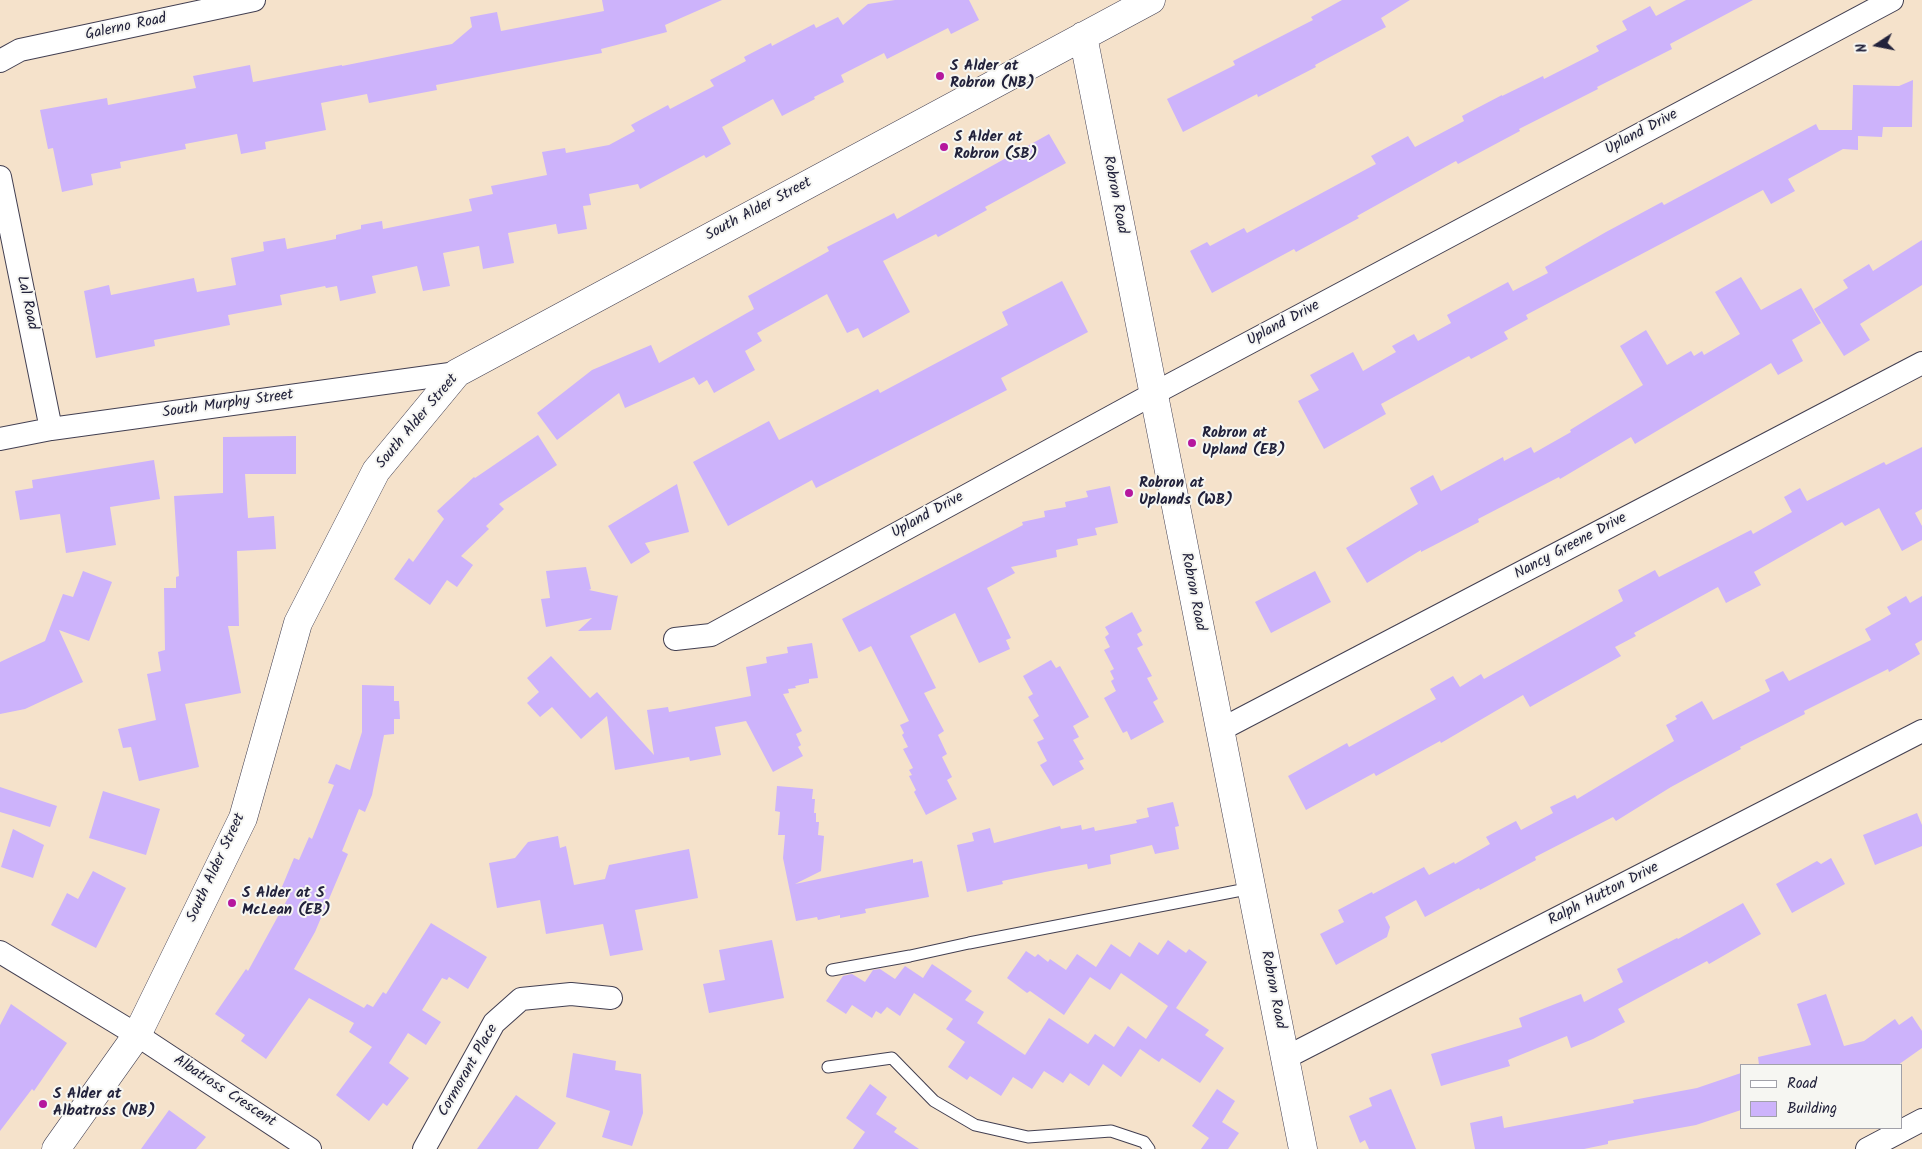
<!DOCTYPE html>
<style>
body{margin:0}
#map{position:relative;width:1922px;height:1149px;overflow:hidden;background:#f5e2cb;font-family:Kalam,sans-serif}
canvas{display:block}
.legend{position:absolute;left:1740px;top:1064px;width:162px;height:65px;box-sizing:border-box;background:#f6f6f2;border:1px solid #a1a1a9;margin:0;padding:6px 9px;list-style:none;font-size:15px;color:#22223b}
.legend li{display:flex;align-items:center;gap:10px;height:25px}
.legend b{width:25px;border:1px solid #a1a1a9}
.north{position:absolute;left:1852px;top:20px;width:50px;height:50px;-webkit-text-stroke:4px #f6f6f2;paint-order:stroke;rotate:259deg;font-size:14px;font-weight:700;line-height:20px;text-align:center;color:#22223b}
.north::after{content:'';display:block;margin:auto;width:18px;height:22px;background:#22223b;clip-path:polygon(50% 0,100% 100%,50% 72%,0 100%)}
</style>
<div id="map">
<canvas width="1922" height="1149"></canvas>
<ul class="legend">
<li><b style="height:6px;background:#fff"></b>Road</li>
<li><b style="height:14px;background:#cdb3fb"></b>Building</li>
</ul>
<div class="north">N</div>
</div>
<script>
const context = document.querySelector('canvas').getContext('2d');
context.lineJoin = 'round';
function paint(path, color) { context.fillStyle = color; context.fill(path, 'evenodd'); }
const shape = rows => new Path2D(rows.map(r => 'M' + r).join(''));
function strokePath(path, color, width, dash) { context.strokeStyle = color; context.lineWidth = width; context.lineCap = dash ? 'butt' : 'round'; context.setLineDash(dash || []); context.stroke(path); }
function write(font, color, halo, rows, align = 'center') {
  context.font = font + ' Kalam,sans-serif'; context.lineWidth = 4; context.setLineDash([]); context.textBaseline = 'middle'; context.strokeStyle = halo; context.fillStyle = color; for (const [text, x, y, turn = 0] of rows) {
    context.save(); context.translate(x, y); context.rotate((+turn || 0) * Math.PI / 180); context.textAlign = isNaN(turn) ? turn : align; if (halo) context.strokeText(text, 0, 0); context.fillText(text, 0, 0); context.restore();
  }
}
const building = shape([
 [602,0,722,0,665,25,667,32,601,49,602,53,436,85,437,90,369,103,367,94,321,103,326,130,265,142,266,149,241,154,237,134,185,144,186,149,120,162,121,168,91,174,93,185,62,192,53,148,48,149,40,110,107,98,108,105,196,88,193,76,250,65,253,82,342,65,342,66,452,44,472,27,470,17,497,12,501,31,604,11],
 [895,0,969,0,979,20,951,34,948,28,887,59,884,53,841,75,844,82,814,97,815,99,782,116,773,99,722,127,731,144,706,158,704,155,640,189,638,184,589,194,591,205,583,206,587,229,558,234,556,224,508,233,514,263,483,269,479,246,443,253,450,286,423,291,417,266,372,276,376,293,340,301,337,286,326,288,325,286,280,295,282,305,228,315,230,325,154,340,155,346,96,358,84,291,109,285,111,295,194,278,197,292,236,285,231,258,264,251,263,242,285,238,287,249,336,239,336,235,361,229,361,225,382,221,383,229,472,211,469,199,493,194,491,186,547,175,542,152,565,148,566,153,609,145,635,131,631,125,668,105,670,109,714,86,710,80,746,61,744,57,771,43,772,46,814,24,816,28,838,17,843,25,868,4],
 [1342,0,1410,0,1381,18,1386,27,1315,65,1316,67,1258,97,1257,94,1183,132,1167,99,1235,65,1233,61,1313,20,1311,17],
 [1686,0,1753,0,1670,44,1672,49,1597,87,1598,89,1519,129,1520,131,1458,164,1456,161,1357,216,1359,218,1296,252,1294,249,1212,293,1190,251,1207,242,1210,246,1244,228,1247,233,1376,164,1371,156,1408,136,1415,147,1464,121,1462,116,1502,95,1502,96,1543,76,1544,79,1599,51,1596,46,1627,30,1622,21,1650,6,1656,16],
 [1913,80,1912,127,1883,127,1882,137,1858,136,1858,150,1843,149,1788,179,1795,191,1771,204,1763,190,1526,315,1528,319,1504,332,1508,339,1471,359,1469,356,1381,404,1386,414,1324,449,1298,401,1319,390,1310,375,1353,352,1363,371,1396,352,1392,346,1414,334,1418,341,1451,323,1447,315,1508,282,1513,291,1548,273,1545,267,1606,232,1662,202,1664,205,1816,124,1819,130,1852,130,1853,85,1899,86],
 [1049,134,1066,163,985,207,987,210,938,237,936,234,883,261,910,312,863,338,858,328,847,333,827,294,757,333,762,341,745,351,755,370,714,393,707,380,699,385,694,377,625,408,619,393,557,440,537,413,592,370,651,345,659,363,754,309,748,296,829,251,827,247,894,213,897,219],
 [1922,240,1922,285,1860,324,1870,340,1844,356,1814,309,1848,288,1843,280,1869,264,1873,271],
 [1741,277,1761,310,1801,288,1821,323,1792,340,1803,361,1778,375,1771,363,1635,444,1631,437,1560,479,1559,477,1478,519,1479,522,1421,552,1421,550,1367,583,1346,548,1418,504,1410,488,1433,475,1441,491,1503,457,1504,461,1531,447,1534,453,1571,432,1570,430,1643,385,1620,346,1646,330,1667,365,1691,351,1694,356,1702,351,1704,355,1740,334,1715,292],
 [1062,281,1088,332,1001,378,1007,390,816,488,812,480,728,526,693,462,769,421,779,440,878,389,880,393,1008,325,1002,312],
 [538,435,557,465,499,504,504,509,486,526,489,529,461,556,473,565,457,587,447,580,430,605,394,579,409,558,413,562,444,519,437,511,474,477,475,478],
 [296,436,296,474,245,474,248,518,274,516,276,549,237,551,239,626,228,626,241,693,185,704,199,767,139,781,131,747,123,748,118,729,156,720,147,674,161,671,158,652,165,650,164,588,176,588,176,577,179,576,174,496,223,493,223,437],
 [1922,447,1922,509,1915,513,1922,526,1922,540,1902,551,1879,508,1845,526,1842,522,1754,572,1761,585,1726,603,1718,587,1634,633,1636,636,1615,647,1621,656,1530,707,1523,695,1441,743,1440,741,1376,776,1374,773,1306,810,1288,776,1347,743,1349,747,1436,699,1430,689,1453,676,1460,687,1481,674,1484,679,1623,601,1618,590,1655,570,1659,577,1751,530,1753,534,1792,512,1784,497,1800,488,1807,501,1884,462,1886,465],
 [154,460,160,499,110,507,116,545,66,553,60,514,20,520,15,491,33,488,32,480],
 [677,484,689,532,645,543,650,552,631,564,608,526],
 [1110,486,1118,523,1095,528,1097,535,1077,539,1078,545,1056,550,1057,557,1011,567,1015,573,987,588,1011,638,1006,640,1010,649,979,663,955,613,910,636,936,688,924,693,944,731,938,735,947,754,942,757,952,777,947,780,957,799,926,815,914,792,916,790,909,776,912,775,909,770,913,768,903,749,908,747,902,735,904,733,900,725,909,721,871,646,859,652,842,619,1023,525,1022,522,1045,517,1044,511,1066,507,1065,502,1088,497,1086,491],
 [586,567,591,589,589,590,617,596,618,595,611,630,578,631,592,618,546,627,541,599,550,598,546,571],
 [83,571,112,582,89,641,59,630,83,682,25,709,0,714,0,662,45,641,63,594,73,597],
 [1315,571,1331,602,1271,633,1255,602],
 [1906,596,1910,603,1922,596,1922,640,1915,644,1920,654,1889,672,1888,669,1804,711,1805,714,1740,747,1741,749,1671,787,1616,821,1613,817,1535,857,1536,860,1480,890,1479,888,1425,917,1416,900,1385,917,1390,927,1387,937,1336,965,1320,934,1344,922,1338,910,1372,892,1373,894,1424,867,1429,875,1454,862,1455,864,1490,844,1486,837,1516,821,1521,830,1553,813,1550,807,1575,795,1577,799,1674,741,1666,725,1677,719,1675,716,1702,701,1713,720,1770,691,1765,680,1783,671,1789,681,1871,640,1865,629,1891,614,1887,607],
 [1132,612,1142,631,1137,634,1143,645,1137,648,1152,676,1147,678,1158,699,1153,702,1164,722,1131,740,1127,731,1123,733,1104,698,1116,691,1111,681,1114,679,1110,671,1114,669,1104,650,1110,647,1105,637,1109,634,1105,627],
 [812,643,818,678,809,679,809,683,795,686,796,688,788,689,789,693,783,694,802,731,796,734,801,745,798,747,803,756,773,772,746,721,715,727,721,755,690,761,689,757,615,770,607,716,581,739,552,707,540,717,527,703,539,692,527,678,551,656,590,698,597,692,654,755,647,710,668,707,669,712,751,696,746,667,767,663,766,657,788,653,787,647],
 [1051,660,1056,668,1060,666,1089,717,1073,726,1079,737,1073,740,1084,759,1079,761,1084,769,1053,786,1040,765,1047,761,1037,742,1044,739,1033,720,1039,716,1028,697,1033,694,1023,676],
 [362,685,394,686,394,701,399,701,400,719,394,719,394,734,384,735,372,795,365,812,359,809,342,851,348,854,315,932,294,969,364,1008,367,1004,373,1007,383,992,386,994,431,923,487,957,468,989,449,977,447,980,442,978,422,1010,441,1022,426,1045,408,1033,389,1063,409,1078,387,1106,383,1103,369,1121,336,1095,372,1047,349,1032,354,1023,309,998,266,1059,241,1041,245,1035,215,1014,246,969,248,971,288,898,279,894,294,858,299,860,309,837,312,839,334,785,328,783,336,764,350,770,362,732],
 [777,786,813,789,812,799,815,799,814,813,816,813,816,822,819,822,818,835,824,836,821,871,795,884,913,859,913,863,922,861,929,897,865,909,866,913,840,918,840,915,818,920,817,917,796,921,783,858,785,835,778,835,780,812,775,811],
 [0,787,57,806,50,827,0,812],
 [103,791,160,809,146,855,89,838],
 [1173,802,1179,826,1175,827,1179,849,1155,854,1152,845,1110,855,1111,864,1088,869,1087,864,1045,872,1002,881,1003,884,967,892,957,845,974,841,972,833,990,828,994,843,1060,826,1061,829,1081,825,1082,830,1094,827,1095,831,1137,823,1136,820,1149,817,1147,808],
 [1917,813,1922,825,1922,846,1875,865,1863,835],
 [13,829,44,845,33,878,1,867],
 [558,836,560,848,566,846,574,885,605,879,609,865,689,849,698,898,635,910,643,950,610,956,603,924,546,934,540,900,497,908,489,863,515,858,528,842],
 [1831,858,1845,884,1792,913,1776,884,1817,861,1821,864],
 [93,871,126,888,96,948,51,925,67,893,78,899],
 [1743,903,1761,934,1709,964,1707,961,1618,1009,1625,1022,1593,1039,1571,1048,1567,1036,1508,1060,1510,1066,1441,1086,1431,1054,1522,1027,1519,1018,1581,994,1584,1002,1623,982,1617,969,1677,938,1678,939],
 [772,940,784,998,709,1013,703,984,725,980,719,950],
 [1168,940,1186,953,1189,949,1207,962,1176,1008,1209,1030,1205,1035,1224,1048,1200,1083,1162,1058,1159,1062,1140,1049,1121,1077,1103,1064,1089,1086,1070,1073,1063,1083,1044,1071,1032,1089,1013,1077,1001,1096,970,1076,967,1080,948,1067,965,1042,946,1029,953,1019,914,993,900,1016,887,1007,881,1014,876,1011,872,1018,852,1005,846,1014,826,1001,843,976,852,974,865,982,873,970,880,969,895,979,905,966,923,978,932,964,972,991,965,1000,984,1012,977,1023,1025,1055,1049,1018,1088,1044,1095,1034,1114,1047,1128,1026,1146,1039,1168,1006,1121,973,1110,990,1090,977,1064,1015,1030,991,1027,993,1007,978,1026,951,1035,957,1038,954,1048,962,1050,959,1066,970,1077,954,1096,967,1111,944,1130,957,1139,942,1158,955],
 [1826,994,1844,1046,1864,1041,1895,1019,1899,1025,1912,1016,1922,1031,1922,1048,1898,1065,1759,1065,1758,1057,1811,1045,1797,1004],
 [11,1004,67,1043,34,1091,32,1089,0,1131,0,1025],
 [573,1053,616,1061,615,1070,641,1074,643,1113,632,1146,602,1137,610,1111,566,1097],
 [1741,1073,1741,1110,1696,1125,1608,1141,1608,1144,1584,1149,1475,1149,1470,1123,1502,1116,1504,1128,1634,1103,1633,1100,1697,1088],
 [870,1084,887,1097,876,1114,897,1128,894,1132,919,1149,853,1149,865,1132,846,1118],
 [1217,1089,1235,1101,1222,1122,1239,1133,1228,1149,1201,1149,1209,1138,1192,1126],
 [1391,1089,1416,1149,1369,1149,1365,1140,1360,1143,1349,1116,1372,1106,1369,1098],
 [516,1095,556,1123,538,1149,477,1149],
 [169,1110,206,1137,196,1149,141,1149]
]);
const service = shape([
 [832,970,910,956,969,943,1252,888],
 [828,1067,892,1058,934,1101,975,1125,1028,1137,1111,1131,1144,1142,1149,1149]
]);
const minor = shape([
 [0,61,20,50,254,0],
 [0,177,51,429],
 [0,439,51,429,457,373],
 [675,639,711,635,1153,394,1892,0],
 [1220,730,1922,363],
 [0,952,137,1035,310,1149],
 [1285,1058,1922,731],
 [424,1149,494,1023,521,999,571,994,611,998],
 [1867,1149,1922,1120]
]);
const tertiary = shape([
 [1083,36,1303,1149],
 [56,1149,137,1035,243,818,298,623,376,471,457,373,1151,0]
]);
const markers = [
 [940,76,5,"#b5179e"],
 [944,147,5,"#b5179e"],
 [1192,443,5,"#b5179e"],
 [1129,493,5,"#b5179e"],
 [232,903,5,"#b5179e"],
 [43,1104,5,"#b5179e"]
];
const streetNames = [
 ["Galerno Road",126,28,-12],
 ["Upland Drive",1642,133,-28],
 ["Robron Road",1114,195,79],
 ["South Alder Street",759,210,-28],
 ["Lal Road",26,303,78],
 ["Upland Drive",1284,324,-28],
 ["South Murphy Street",228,405,-8],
 ["South Alder Street",418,422,-50],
 ["Upland Drive",928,516,-29],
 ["Nancy Greene Drive",1571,547,-28],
 ["Robron Road",1192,592,79],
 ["South Alder Street",217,868,-65],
 ["Ralph Hutton Drive",1604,895,-27],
 ["Robron Road",1272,990,79],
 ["Cormorant Place",469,1071,-60],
 ["Albatross Crescent",224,1092,33]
];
const poiNames = [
 ["S Alder at",950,67],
 ["Robron (NB)",950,84],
 ["S Alder at",954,138],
 ["Robron (SB)",954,155],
 ["Robron at",1202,434],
 ["Upland (EB)",1202,451],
 ["Robron at",1139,484],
 ["Uplands (WB)",1139,501],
 ["S Alder at S",242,894],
 ["McLean (EB)",242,911],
 ["S Alder at",53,1095],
 ["Albatross (NB)",53,1112]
];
paint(building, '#cdb3fb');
strokePath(service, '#423f51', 13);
strokePath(minor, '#423f51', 24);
strokePath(tertiary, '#423f51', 29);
strokePath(service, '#fff', 11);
strokePath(minor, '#fff', 22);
strokePath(tertiary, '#fff', 28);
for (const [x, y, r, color] of markers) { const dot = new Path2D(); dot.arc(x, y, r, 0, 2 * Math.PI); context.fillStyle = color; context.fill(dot); strokePath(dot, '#f6f6f2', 2); }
write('15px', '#22223b', '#f6f6f2', streetNames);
write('bold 15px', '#22223b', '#f6f6f2', poiNames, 'left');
</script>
